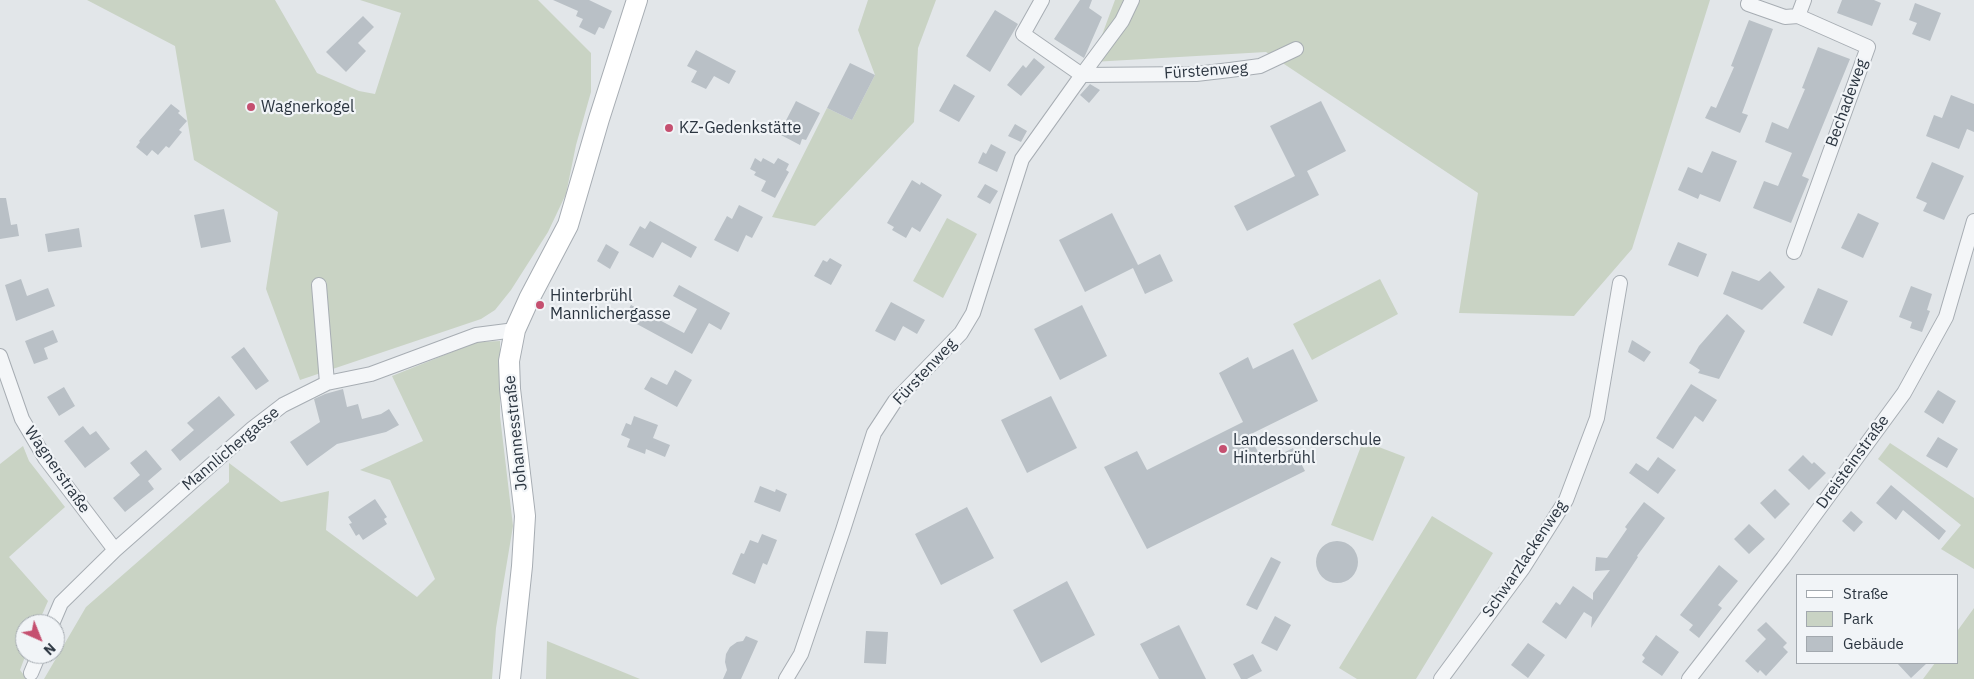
<!DOCTYPE html>
<meta charset="utf-8">
<style>
body{margin:0}
#map{position:relative;width:1974px;height:679px;overflow:hidden;background:#e2e6e9;font-family:"IBM Plex Sans",sans-serif}
canvas{display:block}
.legend{position:absolute;left:1796px;top:574px;width:162px;height:90px;box-sizing:border-box;background:#f1f4f7;border:1px solid #a2a8ae;margin:0;padding:6px 9px;list-style:none;font-size:15px;color:#2b3540}
.legend li{display:flex;align-items:center;gap:10px;height:25px}
.legend b{width:25px;border:1px solid #a2a8ae}
.north{position:absolute;left:15px;top:614px;width:50px;height:50px;box-sizing:border-box;background:#f1f4f7;border:1px solid #a2a8ae;border-radius:50%;rotate:136deg;font-size:14px;font-weight:700;line-height:20px;text-align:center;color:#2b3540}
.north::after{content:'';display:block;margin:auto;width:18px;height:22px;background:#c55070;clip-path:polygon(50% 0,100% 100%,50% 72%,0 100%)}
</style>
<div id="map">
<canvas width="1974" height="679"></canvas>
<ul class="legend">
<li><b style="height:6px;background:#fff"></b>Straße</li>
<li><b style="height:14px;background:#c9d3c4"></b>Park</li>
<li><b style="height:14px;background:#b9c0c6"></b>Gebäude</li>
</ul>
<div class="north">N</div>
</div>
<script>
const context = document.querySelector('canvas').getContext('2d');
context.lineJoin = 'round';
function paint(path, color) { context.fillStyle = color; context.fill(path, 'evenodd'); }
const shape = rows => new Path2D(rows.map(r => 'M' + r).join(''));
function strokePath(path, color, width, dash) { context.strokeStyle = color; context.lineWidth = width; context.lineCap = dash ? 'butt' : 'round'; context.setLineDash(dash || []); context.stroke(path); }
function write(font, color, halo, rows, align = 'center') {
  context.font = font + ' "IBM Plex Sans",sans-serif'; context.lineWidth = 4.5; context.setLineDash([]); context.textBaseline = 'middle'; context.strokeStyle = halo; context.fillStyle = color; for (const [text, x, y, turn = 0] of rows) {
    context.save(); context.translate(x, y); context.rotate((+turn || 0) * Math.PI / 180); context.textAlign = isNaN(turn) ? turn : align; if (halo) context.strokeText(text, 0, 0); context.fillText(text, 0, 0); context.restore();
  }
}
const green = shape([
 [87,0,275,0,317,73,359,91,375,94,401,13,360,0,538,0,591,53,591,92,576,145,566,194,548,232,511,290,495,310,481,319,300,380,266,289,278,212,194,160,175,46],
 [868,0,936,0,918,48,914,122,815,226,772,217,827,108,852,120,875,75,858,30],
 [1115,0,1710,0,1632,249,1574,316,1459,313,1478,193,1266,52,1092,62],
 [947,218,977,234,943,298,913,281],
 [1380,279,1398,314,1312,360,1293,324],
 [500,341,500,416,513,526,496,628,492,679,44,679,86,607,229,482,229,463,281,502,329,491,326,530,417,597,435,579,390,480,360,470,423,441,392,376,477,342],
 [1363,441,1405,457,1373,541,1331,525],
 [1890,443,1974,498,1974,569,1941,549,1961,525,1878,459],
 [23,446,29,461,65,507,9,557,48,601,38,624,25,624,25,654,26,654,20,670,27,679,0,679,0,464],
 [1432,516,1493,553,1416,679,1357,679,1339,668],
 [1974,608,1974,679,1923,679,1935,663,1958,663,1958,630],
 [547,641,640,679,546,679]
]);
const building = shape([
 [553,0,589,0,612,11,604,29,599,27,595,35,579,27,583,19,576,16,578,11],
 [1080,0,1092,0,1089,8,1102,17,1084,58,1054,39],
 [1842,0,1874,0,1881,3,1872,26,1837,13],
 [1915,3,1941,13,1930,41,1912,34,1917,23,1909,20],
 [995,10,1018,24,990,72,966,56],
 [363,16,374,27,358,43,366,51,346,72,326,52],
 [1749,20,1773,29,1742,113,1748,115,1740,133,1705,118,1711,106,1716,108,1734,67,1731,66],
 [1818,47,1850,59,1802,176,1809,179,1791,223,1753,208,1764,181,1778,186,1792,153,1765,142,1772,122,1788,129,1805,89,1802,88],
 [696,50,736,71,729,84,714,76,706,89,691,82,697,71,687,66],
 [1034,58,1045,67,1021,96,1007,85,1023,65,1026,68],
 [850,63,875,75,852,120,827,108],
 [954,84,975,96,959,122,939,111],
 [1090,84,1100,90,1089,103,1080,95],
 [1951,95,1974,104,1974,132,1967,129,1959,149,1926,136,1934,115,1942,118],
 [796,101,820,113,806,140,802,139,800,145,779,134],
 [1321,101,1346,151,1307,171,1319,195,1247,231,1234,206,1295,176,1270,126],
 [171,104,180,111,178,113,187,121,179,130,182,132,169,148,166,146,158,155,152,150,147,156,136,147,140,142,139,141],
 [1015,124,1027,131,1021,142,1008,136],
 [991,144,1006,152,997,172,978,163,983,152,986,154],
 [1712,151,1737,161,1720,202,1700,194,1698,199,1678,190,1688,167,1702,173],
 [755,158,761,162,763,158,774,164,778,158,789,164,786,170,789,172,775,198,761,191,766,181,754,175,756,172,750,169],
 [1932,162,1964,176,1944,220,1923,211,1927,203,1916,198],
 [912,180,920,185,921,182,942,195,920,232,912,227,906,238,892,230,894,227,887,223],
 [985,184,998,191,990,204,977,197],
 [0,198,6,198,11,225,17,224,19,236,0,239],
 [739,205,763,217,752,238,746,235,738,252,714,240,727,216,732,219],
 [224,209,231,242,201,248,194,215],
 [1112,213,1138,265,1160,254,1173,281,1145,294,1133,268,1085,292,1059,240],
 [1858,213,1879,223,1863,258,1841,248],
 [650,221,697,247,691,258,662,242,653,258,629,245,640,226,645,229],
 [79,228,82,247,48,252,45,234],
 [1678,242,1707,254,1698,277,1668,265],
 [606,244,619,252,610,269,597,261],
 [830,258,842,265,831,285,814,276,823,260,827,262],
 [1732,271,1759,281,1770,271,1785,287,1762,310,1723,294],
 [21,279,27,296,48,288,55,306,16,321,5,285],
 [679,285,730,313,721,330,709,323,692,354,624,317,631,305,684,333,697,309,673,296],
 [1911,286,1932,294,1927,310,1930,311,1922,332,1910,328,1912,322,1899,317],
 [1818,288,1848,301,1832,336,1803,323],
 [891,302,925,320,917,334,903,326,895,341,875,331],
 [1082,305,1107,356,1060,380,1034,329],
 [1727,314,1745,331,1719,379,1698,373,1700,370,1689,363,1699,346],
 [53,330,58,342,44,348,48,359,34,364,25,341],
 [1632,340,1651,352,1644,362,1628,352],
 [244,347,269,381,256,390,231,357],
 [1293,349,1318,401,1249,435,1264,463,1293,448,1305,471,1147,549,1104,467,1137,451,1147,470,1243,422,1219,373,1248,357,1253,369],
 [675,370,692,380,677,407,644,389,651,377,667,385],
 [1691,384,1717,400,1703,422,1695,416,1673,449,1656,438],
 [64,387,75,406,59,416,47,397],
 [343,389,347,407,358,404,362,419,381,414,389,409,399,425,386,432,337,444,307,466,290,442,320,422,314,399,325,394],
 [1938,390,1956,401,1943,424,1924,412],
 [219,396,235,415,180,461,171,450,194,430,187,423],
 [1051,396,1077,448,1027,473,1001,420],
 [634,416,658,425,653,438,670,445,665,457,646,449,645,454,627,447,630,439,621,435,626,423,631,425],
 [83,426,90,435,96,431,110,449,85,468,64,441],
 [1938,437,1958,449,1947,468,1926,456],
 [146,450,162,469,148,481,154,489,125,512,113,498,140,475,130,463],
 [1803,455,1812,464,1814,462,1826,473,1809,490,1788,470],
 [1658,457,1676,470,1658,494,1629,473,1636,463,1648,471],
 [1891,485,1946,531,1939,540,1903,510,1896,520,1876,503],
 [760,486,775,492,776,489,787,494,780,512,754,502],
 [1775,489,1790,504,1775,519,1760,503],
 [375,499,387,517,384,519,387,524,363,540,359,534,356,536,349,524,352,523,348,517],
 [1644,502,1665,518,1637,556,1638,557,1591,628,1592,617,1584,612,1566,639,1542,622,1556,602,1560,605,1573,586,1593,600,1593,593,1610,570,1595,571,1596,557,1607,558,1627,529,1625,527],
 [967,507,994,558,941,585,915,534],
 [1851,511,1863,522,1854,532,1842,521],
 [1749,524,1765,539,1749,554,1734,539],
 [762,534,777,540,767,565,763,563,755,584,732,574,741,553,744,554,750,540,758,543],
 '1316 562a21 21 0 1 1 42 0a21 21 0 1 1-42 0Z',
 [1271,557,1281,562,1257,610,1246,605],
 [1719,565,1738,581,1718,605,1722,608,1699,638,1689,630,1693,625,1680,615],
 [1067,581,1095,635,1041,663,1013,610],
 [1275,616,1291,625,1277,651,1261,643],
 [1766,622,1787,643,1783,647,1788,652,1766,676,1760,670,1758,673,1745,661,1766,639,1757,630],
 [1179,625,1206,679,1159,679,1140,644],
 [866,631,888,632,886,664,864,663],
 [1656,635,1679,652,1662,676,1642,662,1645,658,1642,655],
 [746,636,758,641,741,679,723,679,727,670,725,662,726,654,730,647,737,642,743,641],
 [1528,643,1545,655,1528,678,1511,665],
 [1253,654,1262,671,1247,679,1241,679,1233,664],
 [1897,663,1927,663,1911,678]
]);
const minor = shape([
 [1042,0,1023,34,1082,75,1122,21,1132,0],
 [1748,4,1785,17,1798,16,1868,47,1794,252],
 [1798,16,1804,0],
 [319,285,327,383],
 [0,356,22,419,45,458,115,550],
 [52,624,61,603,115,550,253,428,283,405,327,383,371,374,476,335,515,330],
 [31,673,39,654],
 [786,679,801,654,843,530,874,433,895,401,961,333,973,313,1022,159,1082,75,1196,74,1230,70,1260,66,1296,49],
 [1441,679,1523,568,1566,500,1597,418,1620,283],
 [1689,679,1783,558,1904,393,1946,317,1974,221]
]);
const secondary = shape([
 [510,679,522,566,525,516,510,389,509,361,515,330,529,299,568,225,599,119,637,0]
]);
const markers = [
 [251,107,5,"#c55070"],
 [669,128,5,"#c55070"],
 [540,305,5,"#c55070"],
 [1223,449,5,"#c55070"]
];
const streetNames = [
 ["Fürstenweg",1206,71,-4],
 ["Bechadeweg",1847,103,-70],
 ["Fürstenweg",925,372,-47],
 ["Johannesstraße",516,433,-96],
 ["Mannlichergasse",231,449,-40],
 ["Dreisteinstraße",1853,462,-54],
 ["Wagnerstraße",57,470,55],
 ["Schwarzlackenweg",1525,559,-56]
];
const poiNames = [
 ["Wagnerkogel",261,107],
 ["KZ-Gedenkstätte",679,128],
 ["Hinterbrühl",550,296],
 ["Mannlichergasse",550,314],
 ["Landessonderschule",1233,440],
 ["Hinterbrühl",1233,458]
];
paint(green, '#c9d3c4');
paint(building, '#b9c0c6');
strokePath(minor, '#a7adb3', 16);
strokePath(secondary, '#a7adb3', 22);
strokePath(minor, '#f4f6f8', 14);
strokePath(secondary, '#fff', 20);
for (const [x, y, r, color] of markers) { const dot = new Path2D(); dot.arc(x, y, r, 0, 2 * Math.PI); context.fillStyle = color; context.fill(dot); strokePath(dot, '#f1f4f7', 2); }
write('16px', '#2b3540', '#f1f4f7', streetNames);
write('16px', '#2b3540', '#f1f4f7', poiNames, 'left');
</script>
